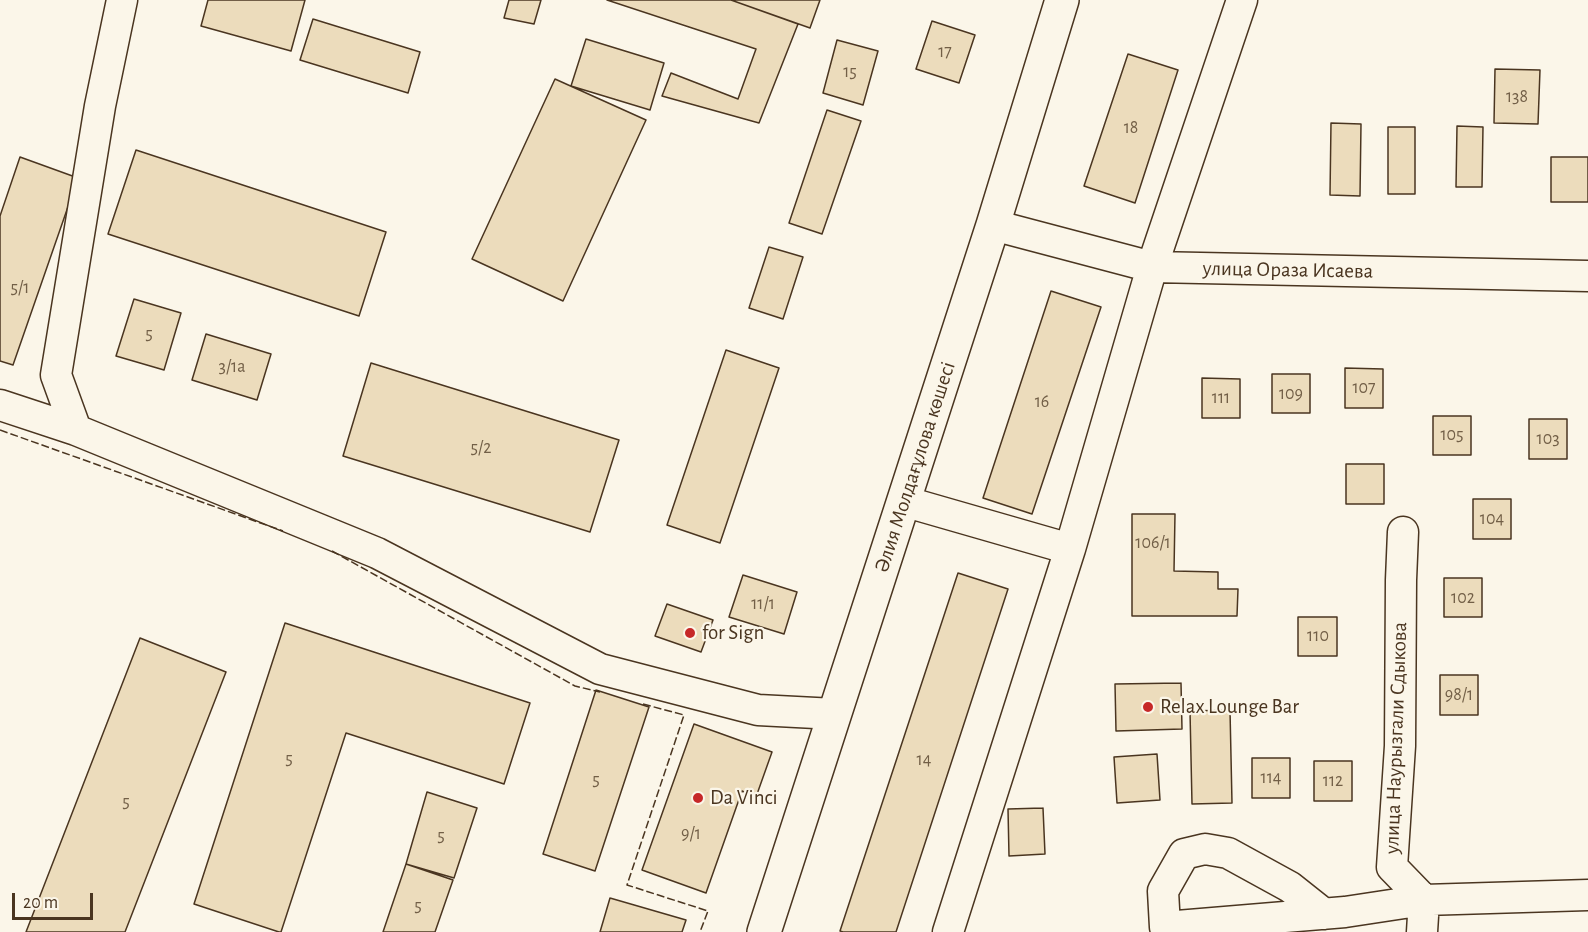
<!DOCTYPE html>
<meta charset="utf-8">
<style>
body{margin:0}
#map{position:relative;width:1588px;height:932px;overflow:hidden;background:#fbf6e9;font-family:"Alegreya Sans",sans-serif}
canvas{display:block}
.scale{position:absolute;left:12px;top:893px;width:81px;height:27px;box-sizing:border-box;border:3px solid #4a3520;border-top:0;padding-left:8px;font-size:18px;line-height:21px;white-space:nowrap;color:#4a3520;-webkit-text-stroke:4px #fbf6e9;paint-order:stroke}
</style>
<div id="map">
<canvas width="1588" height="932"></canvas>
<div class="scale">20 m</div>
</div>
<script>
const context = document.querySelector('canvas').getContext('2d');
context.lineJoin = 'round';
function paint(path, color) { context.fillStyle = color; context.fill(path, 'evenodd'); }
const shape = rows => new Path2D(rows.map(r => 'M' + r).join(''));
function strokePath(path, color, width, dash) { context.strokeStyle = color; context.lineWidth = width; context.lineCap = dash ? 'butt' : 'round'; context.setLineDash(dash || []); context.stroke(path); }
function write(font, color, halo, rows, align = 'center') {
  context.font = font + ' "Alegreya Sans",sans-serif'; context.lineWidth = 4.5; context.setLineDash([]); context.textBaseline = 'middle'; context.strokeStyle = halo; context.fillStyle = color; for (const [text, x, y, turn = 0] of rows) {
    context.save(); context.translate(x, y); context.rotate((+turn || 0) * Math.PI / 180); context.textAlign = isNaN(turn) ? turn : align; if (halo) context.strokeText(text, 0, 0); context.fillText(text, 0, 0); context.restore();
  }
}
const building = shape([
 [208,0,305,0,291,51,201,26,208,0],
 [509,0,541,0,534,24,504,18,509,0],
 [607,0,731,0,798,24,759,123,662,96,671,73,738,99,756,49,607,0],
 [731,0,820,0,810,28,731,0],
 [313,19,420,52,408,93,300,60,313,19],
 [932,21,975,35,959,83,916,69,932,21],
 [586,39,664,63,650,110,571,86,586,39],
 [837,40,878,51,863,105,823,93,837,40],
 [1128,54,1178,70,1135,203,1084,186,1128,54],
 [1495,69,1540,70,1538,124,1494,123,1495,69],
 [555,79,646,120,563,301,472,259,555,79],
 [827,110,861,121,822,234,789,223,827,110],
 [1331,123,1361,124,1360,196,1330,195,1331,123],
 [1457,126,1483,127,1482,187,1456,187,1457,126],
 [1388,127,1415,127,1415,194,1388,194,1388,127],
 [136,150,386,232,359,316,108,234,136,150],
 [20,157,78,178,13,365,0,361,0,216,20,157],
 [1551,157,1588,157,1588,202,1551,202,1551,157],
 [769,247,803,257,783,319,749,308,769,247],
 [1051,291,1101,307,1032,514,983,498,1051,291],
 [134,299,181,313,164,370,116,356,134,299],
 [206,334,271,354,257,400,192,380,206,334],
 [726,350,779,368,720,543,667,525,726,350],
 [371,363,619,440,590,532,343,456,371,363],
 [1345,368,1383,369,1383,408,1345,408,1345,368],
 [1272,374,1310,374,1310,413,1272,413,1272,374],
 [1202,378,1240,379,1240,418,1202,418,1202,378],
 [1433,416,1471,416,1471,455,1433,455,1433,416],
 [1529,419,1567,419,1567,459,1529,459,1529,419],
 [1346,464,1384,464,1384,504,1346,504,1346,464],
 [1473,499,1511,499,1511,539,1473,539,1473,499],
 [1132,514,1175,514,1174,571,1218,572,1218,589,1238,589,1237,616,1132,616,1132,514],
 [958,573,1008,589,896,932,843,932,840,931,958,573],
 [743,575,797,592,784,634,729,617,743,575],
 [1444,578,1482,578,1482,617,1444,617,1444,578],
 [667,604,713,620,701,652,655,636,667,604],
 [1298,617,1337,617,1337,656,1298,656,1298,617],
 [285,623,530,703,504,784,346,733,281,932,279,932,194,904,285,623],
 [140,638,226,672,125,932,26,932,140,638],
 [1440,675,1478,675,1478,715,1440,715,1440,675],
 [1181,683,1182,729,1116,731,1115,684,1181,683],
 [596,690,649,707,595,871,543,854,596,690],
 [1230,710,1232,803,1192,804,1190,711,1230,710],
 [694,724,772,752,756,797,742,791,706,893,642,870,694,724],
 [1157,754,1160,800,1117,803,1114,757,1157,754],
 [1252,758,1290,758,1290,798,1252,798,1252,758],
 [1314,761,1352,761,1352,801,1314,801,1314,761],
 [427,792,477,808,454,878,406,864,427,792],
 [1043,808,1045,854,1009,856,1008,809,1043,808],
 [406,864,453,880,435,932,383,932,406,864],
 [610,898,686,920,682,932,600,932,610,898]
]);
const minor = shape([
 [993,225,1152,267,1588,276],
 [0,405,76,430,377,553,600,669,758,710,835,714],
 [76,430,56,375,100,106,122,0],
 [903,501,1070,549,1152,267,1242,0],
 [1403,532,1401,580,1400,746,1392,867,1424,900,1422,932],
 [1324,914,1290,887,1228,853,1205,849,1184,854,1163,891,1165,927,1345,912,1424,900,1588,895],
 [948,932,1070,549]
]);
const major = shape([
 [764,932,993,225,1062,0]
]);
const fence = shape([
 [0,430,283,531],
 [332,551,575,686,600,692],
 [643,704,684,715,627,885,708,911,700,932]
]);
const markers = [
 [690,633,6,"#c62828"],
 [1148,707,6,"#c62828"],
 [698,798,6,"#c62828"]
];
const numberNames = [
 ["17",945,52],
 ["15",850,72],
 ["138",1517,97],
 ["18",1131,128],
 ["5/1",20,288],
 ["5",149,334],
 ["3/1а",232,367],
 ["107",1364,388],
 ["109",1291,394],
 ["111",1221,398],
 ["16",1042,402],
 ["105",1452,435],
 ["103",1548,439],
 ["5/2",481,448],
 ["104",1492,519],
 ["106/1",1153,543],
 ["102",1463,598],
 ["11/1",763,604],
 ["110",1318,636],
 ["98/1",1459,695],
 ["5",289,759],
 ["14",924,760],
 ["114",1271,778],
 ["5",596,780],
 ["112",1333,781],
 ["5",126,802],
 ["9/1",691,834],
 ["5",441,836],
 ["5",418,906]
];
const streetNames = [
 ["улица Ораза Исаева",1288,270,1],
 ["Әлия Молдағұлова көшесі",915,467,-72],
 ["улица Наурызгали Сдыкова",1396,738,-88]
];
const poiNames = [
 ["for Sign",702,633],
 ["Relax Lounge Bar",1160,707],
 ["Da Vinci",710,798]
];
paint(building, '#ecdcbc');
strokePath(building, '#4a3520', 1.5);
strokePath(minor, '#4a3520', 33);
strokePath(major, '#4a3520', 36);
strokePath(minor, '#fbf6e9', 30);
strokePath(major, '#fbf6e9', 33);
strokePath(fence, '#4a3520', 1.5, [8, 3]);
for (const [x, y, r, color] of markers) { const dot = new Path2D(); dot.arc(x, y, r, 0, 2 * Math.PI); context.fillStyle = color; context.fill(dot); strokePath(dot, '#fbf6e9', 2); }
write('18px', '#725f47', null, numberNames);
write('21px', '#4a3520', '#fbf6e9', streetNames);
write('21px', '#4a3520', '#fbf6e9', poiNames, 'left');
</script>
